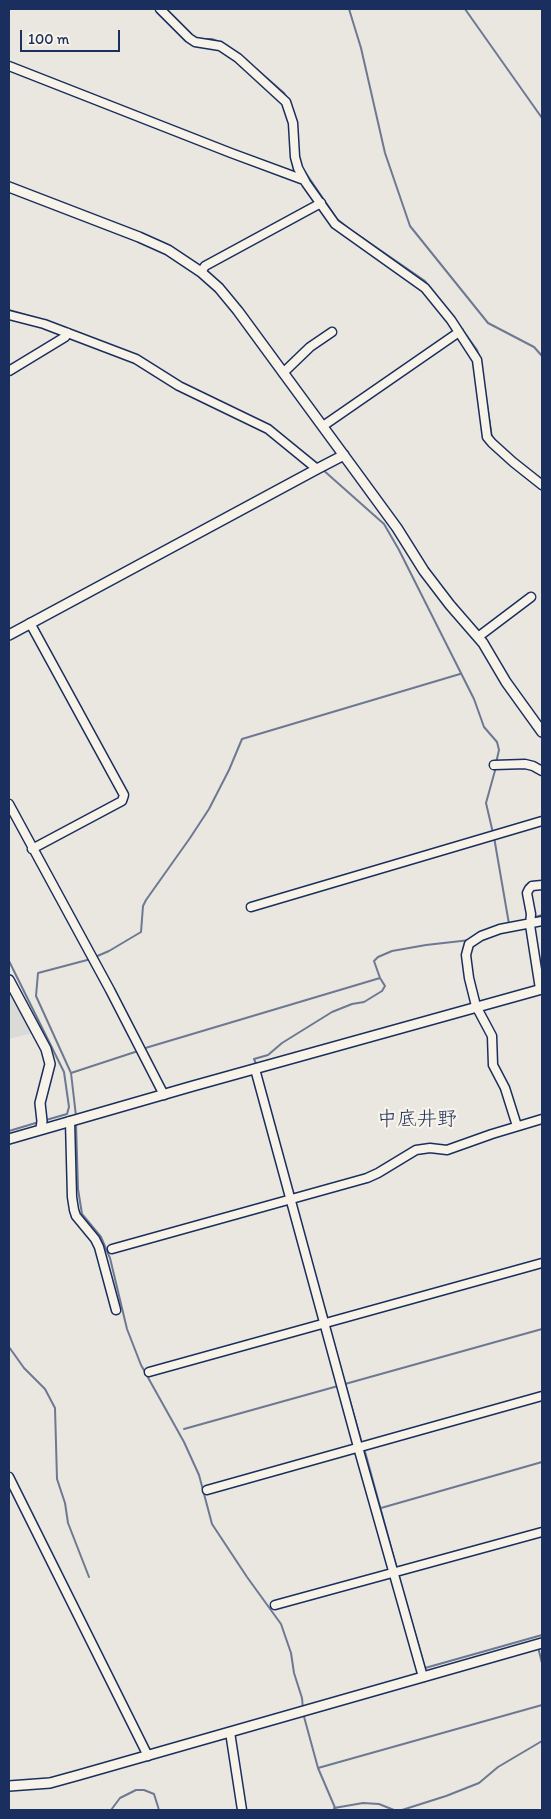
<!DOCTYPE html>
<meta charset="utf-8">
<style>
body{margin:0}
#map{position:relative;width:551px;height:1819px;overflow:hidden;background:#eae7e0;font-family:Itim,sans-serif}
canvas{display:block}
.frame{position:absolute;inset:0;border:10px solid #1b2f5e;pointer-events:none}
.scale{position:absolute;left:20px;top:30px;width:100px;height:22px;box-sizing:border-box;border:2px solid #1b2f5e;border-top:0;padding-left:6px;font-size:15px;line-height:18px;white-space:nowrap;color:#1b2f5e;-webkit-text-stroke:4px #f7f3e8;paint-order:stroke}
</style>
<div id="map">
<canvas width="551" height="1819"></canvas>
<div class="frame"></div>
<div class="scale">100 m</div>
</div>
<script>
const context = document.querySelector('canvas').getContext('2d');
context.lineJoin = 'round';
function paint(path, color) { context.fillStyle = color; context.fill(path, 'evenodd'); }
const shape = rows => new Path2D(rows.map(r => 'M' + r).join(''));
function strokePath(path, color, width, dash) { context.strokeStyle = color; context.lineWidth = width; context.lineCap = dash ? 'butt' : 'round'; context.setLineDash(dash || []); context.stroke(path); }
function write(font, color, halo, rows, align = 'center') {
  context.font = font + ' Itim,"Klee One",sans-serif'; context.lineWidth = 4.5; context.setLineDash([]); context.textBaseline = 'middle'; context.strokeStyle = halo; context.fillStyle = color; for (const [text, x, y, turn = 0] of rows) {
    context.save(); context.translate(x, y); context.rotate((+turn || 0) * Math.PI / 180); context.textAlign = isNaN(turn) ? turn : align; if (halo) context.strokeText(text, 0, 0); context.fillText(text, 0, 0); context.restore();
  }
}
const built = shape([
 [9,993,33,1033,9,1039]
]);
const stream = shape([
 [166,9,181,25],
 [349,9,361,48,385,153,410,226,488,323,534,347,542,356],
 [465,9,542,118],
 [194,37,197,39,212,39,222,43,238,53,284,93,287,98],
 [301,166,337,219,348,228,425,281,449,311],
 [9,310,47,321],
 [459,325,477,350,481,361],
 [140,357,164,372],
 [486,398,492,438],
 [245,414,264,423],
 [272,428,319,465],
 [322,469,384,524,399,550,474,699,484,727,497,742,499,750,496,763],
 [531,472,542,479],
 [493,833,486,803,496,767],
 [494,837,509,924],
 [532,918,542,915],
 [95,957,109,951,141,932,143,906,146,900,190,838,209,809,229,770,242,739,460,674],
 [9,961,64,1072,69,1107,67,1114,46,1120],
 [142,1049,380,978,374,961,378,957,392,951,426,945,470,940],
 [257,1066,254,1059,268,1055,282,1043,332,1012,352,1004,364,1002,382,991,385,986,380,978],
 [71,1073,138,1051],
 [76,1116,71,1073,36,996,38,973,91,959],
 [76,1123,78,1189,82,1214,101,1237,110,1258,127,1329,141,1365,184,1442,199,1475,212,1524,247,1577,281,1624,291,1653,294,1673,302,1698,303,1709],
 [9,1131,39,1122],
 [312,1265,328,1321],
 [329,1326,362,1444],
 [9,1347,24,1368,45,1389,55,1408,57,1479,65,1503,68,1523,89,1577],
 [345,1384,542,1329],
 [184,1429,338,1386],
 [364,1448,397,1569],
 [381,1508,542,1462],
 [398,1574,425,1668,542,1635],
 [538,1647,542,1663],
 [303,1713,318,1768,336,1810],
 [318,1768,542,1705],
 [334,1808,363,1803,379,1804,394,1810],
 [111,1810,120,1798,136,1790,144,1790,154,1794,159,1810],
 [402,1810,446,1796,479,1783,498,1767,542,1741]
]);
const minor = shape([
 [160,9,189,38,195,42,220,46,238,58,286,102,293,123,295,157,298,168,306,183,335,224,425,288,451,320,477,360,487,437,492,443,513,462,542,485],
 [9,66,231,153,304,180],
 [201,272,205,266,321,203],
 [9,315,44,324,136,359,179,386,268,429,317,469],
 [9,371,65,337,68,333],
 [283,373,310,347,332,332],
 [323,426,459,332],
 [30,623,124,795,122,801,32,849],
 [478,637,531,597],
 [494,765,525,764,533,766,542,771],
 [9,804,110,990,164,1095],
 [251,907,542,821],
 [540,989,530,925,531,914,527,893,529,889,532,886,542,885],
 [255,1069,358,1447,423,1677],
 [70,1121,72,1197,74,1210,76,1216,95,1239,99,1247,116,1310],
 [517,1126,505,1088,493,1065,492,1036,476,1006,469,978,466,955,469,944,481,936,500,929,542,921],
 [112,1249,367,1178,378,1173,416,1150,430,1148,447,1150,492,1134,542,1119],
 [149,1372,542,1263],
 [9,1477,148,1756],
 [207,1490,542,1396],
 [275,1605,542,1532],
 [230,1732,242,1810]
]);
const tertiary = shape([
 [9,187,139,237,168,250,201,272,219,288,238,311,359,476,397,528,424,571,450,605,483,643,506,682,542,732],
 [9,635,317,469,344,455],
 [9,980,46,1049,50,1064,40,1103,42,1121,41,1129],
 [9,1139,193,1086,542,989],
 [9,1786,50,1783,79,1775,542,1643]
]);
const quarterNames = [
 ["中底井野",417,1120]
];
paint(built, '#dadad6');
strokePath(stream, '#6d7892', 2);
strokePath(minor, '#1b2f5e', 11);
strokePath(tertiary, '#1b2f5e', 12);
strokePath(minor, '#f7f3e8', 8);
strokePath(tertiary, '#f7f3e8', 9);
write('20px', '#1b2f5e', '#f7f3e8', quarterNames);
</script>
